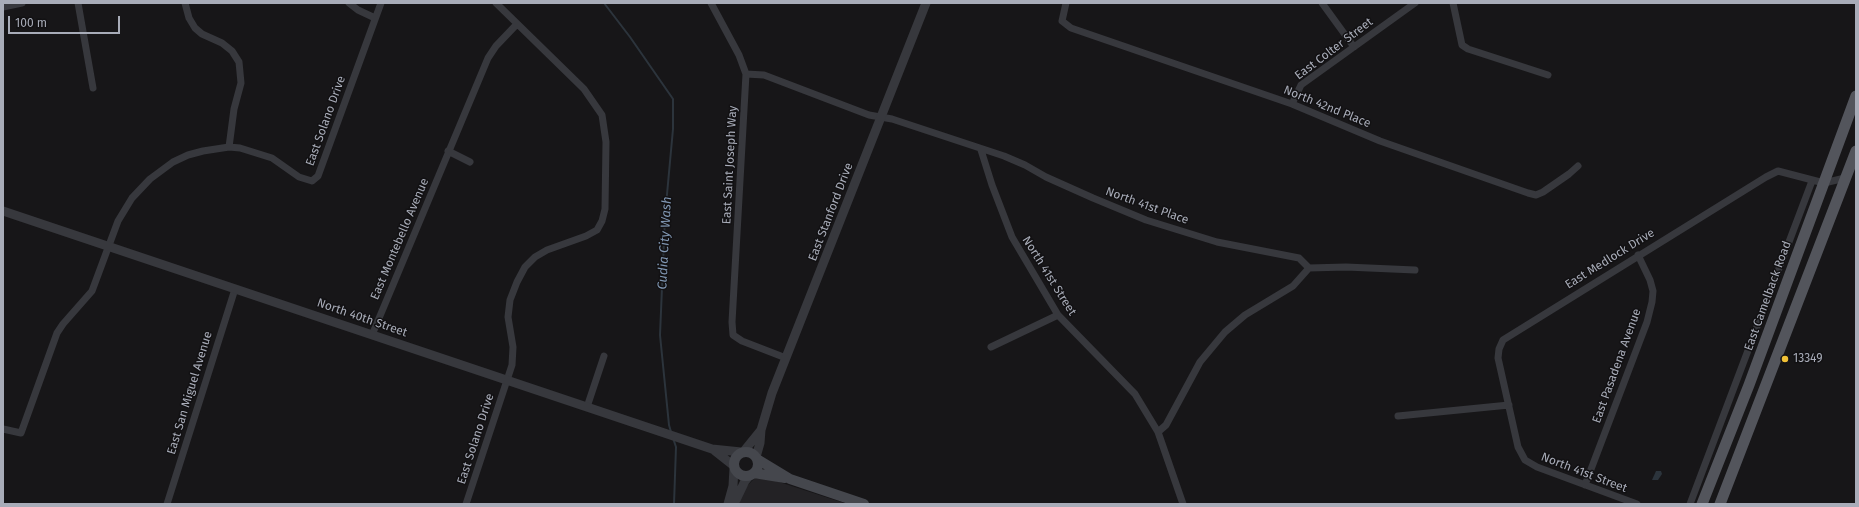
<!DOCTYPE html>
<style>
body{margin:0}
#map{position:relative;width:1859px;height:507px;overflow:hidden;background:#171618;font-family:"Fira Sans",sans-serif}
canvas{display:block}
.frame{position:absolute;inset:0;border:4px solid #a8acb8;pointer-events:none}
.scale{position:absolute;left:8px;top:16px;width:112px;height:18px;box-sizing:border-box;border:2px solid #a8acb8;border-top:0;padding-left:5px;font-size:12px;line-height:14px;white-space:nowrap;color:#a8acb8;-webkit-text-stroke:3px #121113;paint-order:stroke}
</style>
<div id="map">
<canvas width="1859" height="507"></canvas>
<div class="frame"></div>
<div class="scale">100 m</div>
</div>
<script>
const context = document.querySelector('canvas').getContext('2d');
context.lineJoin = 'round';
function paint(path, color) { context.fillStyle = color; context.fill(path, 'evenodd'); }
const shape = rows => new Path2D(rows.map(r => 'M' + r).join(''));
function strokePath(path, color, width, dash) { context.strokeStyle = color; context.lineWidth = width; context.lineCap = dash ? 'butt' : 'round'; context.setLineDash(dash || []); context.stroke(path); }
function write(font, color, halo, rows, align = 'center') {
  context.font = font + ' "Fira Sans",sans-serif'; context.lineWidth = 3; context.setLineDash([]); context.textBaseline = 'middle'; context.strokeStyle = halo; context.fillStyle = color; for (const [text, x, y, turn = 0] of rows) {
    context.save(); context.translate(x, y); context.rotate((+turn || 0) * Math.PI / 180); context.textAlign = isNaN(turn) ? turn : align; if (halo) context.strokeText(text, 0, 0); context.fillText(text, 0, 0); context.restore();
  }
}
const built = shape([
 [755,478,773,480,847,504,739,504,743,490]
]);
const water = shape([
 [1656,471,1661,471,1662,474,1658,480,1652,480]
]);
const stream = shape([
 [604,3,630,37,673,99,673,129,665,216,660,335,669,425,671,432],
 [673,438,676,447,674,504]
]);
const minor = shape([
 [78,3,93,88],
 [185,3,189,18,195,28,202,34,222,43,232,51,239,62,241,83,234,109,229,147],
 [349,3,358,10,375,18],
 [711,3,739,55,746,74,732,322,733,335,742,341,786,358],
 [1066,3,1062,21,1071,28,1292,104,1380,141,1528,193,1536,195,1543,192,1569,174,1578,166],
 [1322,3,1354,47],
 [1453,3,1462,45,1468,49,1548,75],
 [3,7,22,3],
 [746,74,764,75,869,115,892,119,1004,156,1025,165,1046,177,1093,198,1146,220,1217,242,1299,258,1309,268,1346,267,1415,270],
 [1292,104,1301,85,1415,3],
 [981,150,992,185,1012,237,1058,315,1135,394,1158,432],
 [448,151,470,162],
 [372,335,488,58,496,46,517,24],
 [991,347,1058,315],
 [587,407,604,356],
 [1398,416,1509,405],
 [3,429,21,433,57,333,63,324,92,291,118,221,132,198,150,179,173,162,188,155,203,151,229,147,240,148,272,158,299,177,312,181,318,176,381,3],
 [1585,485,1647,322,1652,302,1653,291,1650,280,1638,255],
 [167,504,235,289],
 [466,504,512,365,513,347,508,317,510,300,517,282,525,267,535,257,547,250,586,236,597,230,602,221,605,209,606,142,602,115,584,89,496,3],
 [1183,504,1158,432,1166,425,1200,362,1225,332,1245,315,1293,286,1309,268],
 [1637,504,1537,467,1525,460,1518,447,1498,358,1499,349,1503,340,1766,177,1778,171,1824,183,1845,178],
 [1690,504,1812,181]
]);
const tertiary = shape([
 [3,211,712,449,741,452],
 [715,451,734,466],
 [744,451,761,430],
 [756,457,760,443,761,430,772,393,926,3],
 [728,504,733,486,734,468],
 [734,504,745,481,750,475]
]);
const secondary = shape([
 '734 464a12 12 0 1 1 24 0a12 12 0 1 1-24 0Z',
 [757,459,790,479,864,504],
 [754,473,785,478]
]);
const primary = shape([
 [1702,504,1749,385,1856,96],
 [1720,504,1856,151]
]);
const markers = [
 [1785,359,4,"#f1c136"]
];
const streetNames = [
 ["East Colter Street",1334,49,-37],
 ["North 42nd Place",1327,107,22],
 ["East Solano Drive",326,121,-70],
 ["East Saint Joseph Way",730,165,-87],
 ["North 41st Place",1147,206,20],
 ["East Stanford Drive",831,212,-69],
 ["East Montebello Avenue",400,239,-67],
 ["East Medlock Drive",1610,259,-32],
 ["North 41st Street",1049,276,58],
 ["East Camelback Road",1768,296,-70],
 ["North 40th Street",362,318,19],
 ["East Pasadena Avenue",1617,366,-70],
 ["East San Miguel Avenue",190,393,-73],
 ["East Solano Drive",476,439,-72],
 ["North 41st Street",1584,473,21]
];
const poiNames = [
 ["13349",1793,359]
];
const waterNames = [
 ["Cudia City Wash",665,243,-87]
];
paint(built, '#232225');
paint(water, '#2c343c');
strokePath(stream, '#2c343c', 2);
strokePath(minor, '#37383d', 7);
strokePath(tertiary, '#37383d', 9);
strokePath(secondary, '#45474d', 10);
strokePath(primary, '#53555c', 11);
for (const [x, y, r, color] of markers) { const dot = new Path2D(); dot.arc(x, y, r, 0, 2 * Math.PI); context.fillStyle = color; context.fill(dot); strokePath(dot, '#121113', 1.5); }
write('12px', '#a8acb8', '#121113', streetNames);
write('12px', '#a8acb8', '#121113', poiNames, 'left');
write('italic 13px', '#8097b3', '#121113', waterNames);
</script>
